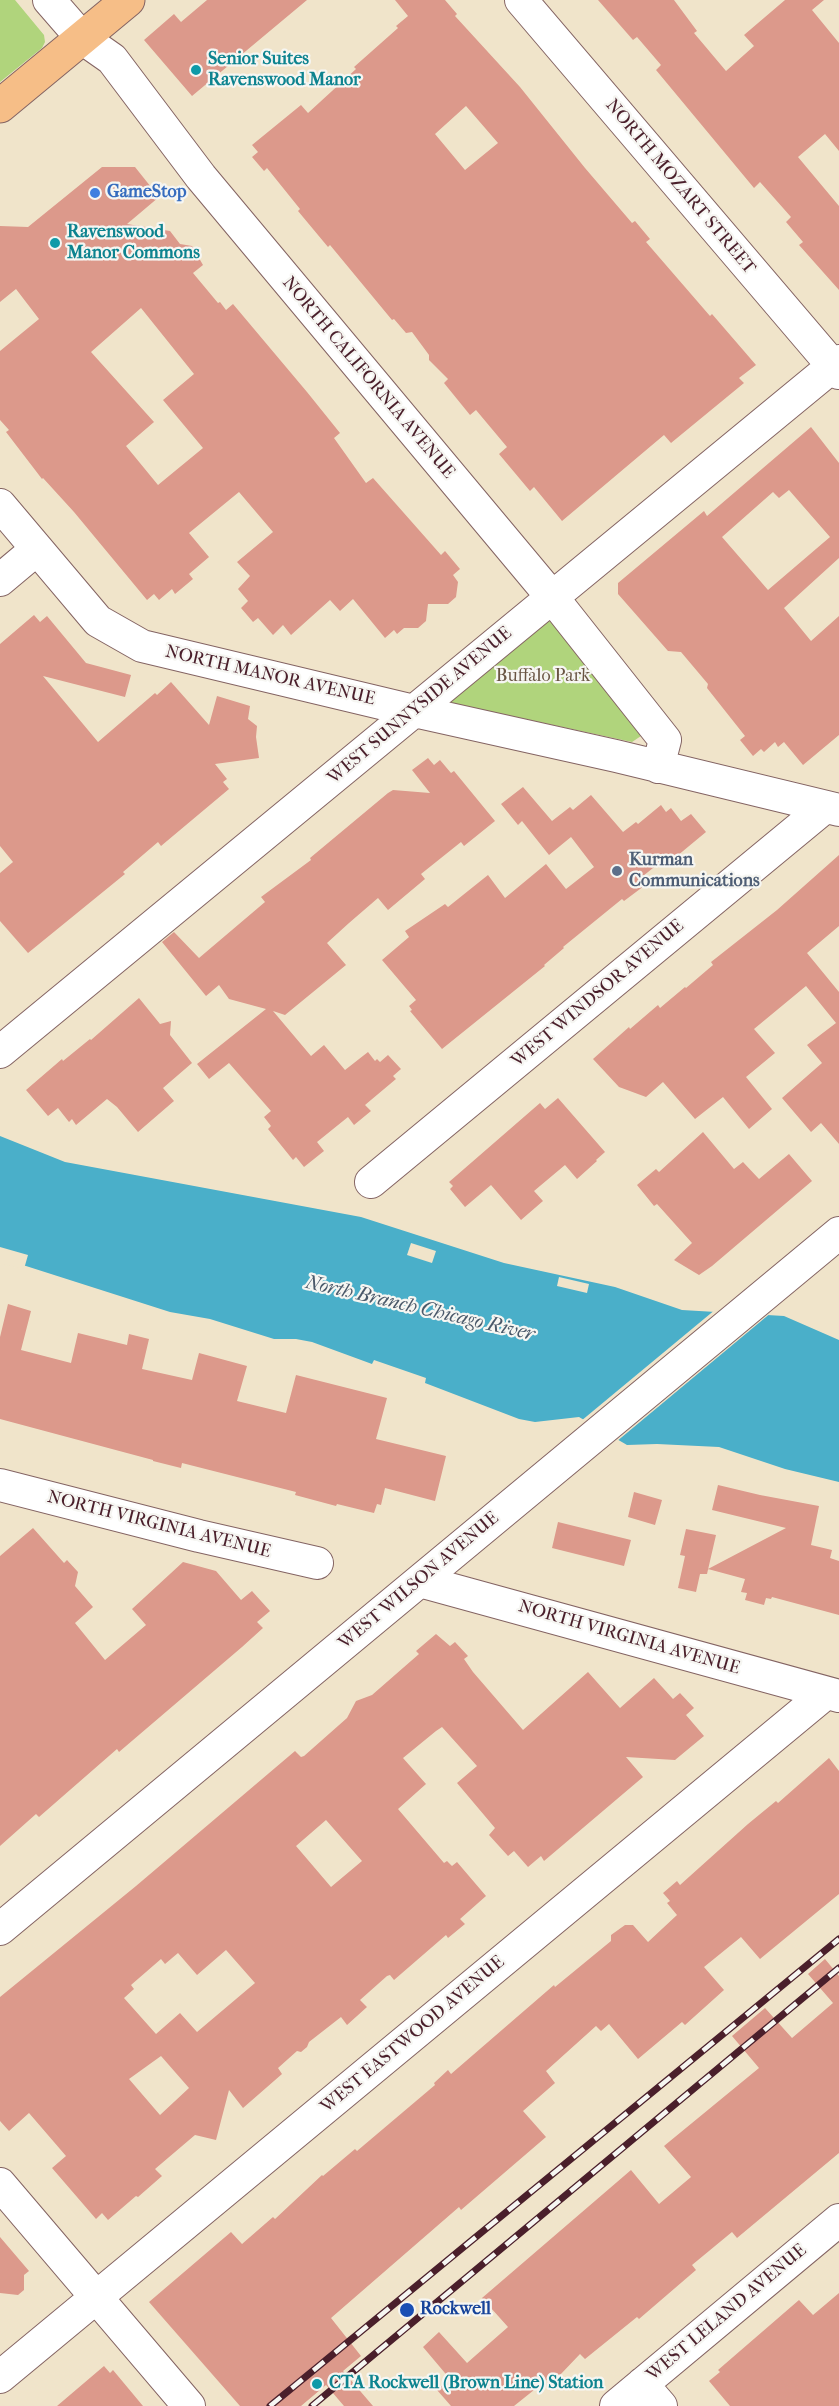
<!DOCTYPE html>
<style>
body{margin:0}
canvas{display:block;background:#f0e4ca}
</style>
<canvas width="839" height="2406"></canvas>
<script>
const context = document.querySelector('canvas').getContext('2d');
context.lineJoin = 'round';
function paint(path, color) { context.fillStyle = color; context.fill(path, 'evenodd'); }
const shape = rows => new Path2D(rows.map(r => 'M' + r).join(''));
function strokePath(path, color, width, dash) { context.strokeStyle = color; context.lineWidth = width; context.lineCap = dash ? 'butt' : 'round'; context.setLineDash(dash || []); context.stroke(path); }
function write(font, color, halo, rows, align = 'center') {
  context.font = font + ' "IM FELL French Canon",serif'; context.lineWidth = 4.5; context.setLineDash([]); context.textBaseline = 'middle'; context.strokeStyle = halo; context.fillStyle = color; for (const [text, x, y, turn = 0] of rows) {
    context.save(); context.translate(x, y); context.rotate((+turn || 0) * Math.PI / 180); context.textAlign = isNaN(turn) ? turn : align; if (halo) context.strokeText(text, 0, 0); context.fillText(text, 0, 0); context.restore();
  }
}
const green = shape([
 [0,0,15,0,44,35,45,42,42,48,0,82],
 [549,621,560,628,637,725,641,736,632,742,446,702,538,622]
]);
const water = shape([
 [0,1136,65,1162,361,1217,504,1263,615,1287,682,1310,784,1316,839,1340,839,1482,785,1469,719,1447,657,1444,627,1445,579,1417,535,1422,519,1419,425,1383,426,1378,374,1360,372,1364,312,1342,296,1339,274,1339,210,1319,170,1312,26,1266,0,1261]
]);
const pier = shape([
 [411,1243,436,1251,432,1263,407,1255],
 [0,1247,28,1255,24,1269,0,1264],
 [559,1277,589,1284,587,1293,557,1286],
 [716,1309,772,1312,616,1442,581,1421]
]);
const building = shape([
 [207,0,307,0,192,96,144,40,174,14,181,22],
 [395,0,445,0,457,14,455,16,520,87,585,168,632,223,635,221,650,239,646,242,710,316,712,314,756,365,739,378,744,383,671,443,664,435,562,521,534,487,530,491,499,454,507,447,476,410,470,415,444,383,448,379,429,360,429,355,412,332,406,333,394,319,392,320,330,245,328,247,298,211,300,209,267,168,264,171,252,157,258,152,252,145,301,105,308,113,356,69,354,67,398,28,396,26,408,16],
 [466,106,498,143,465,170,435,134],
 [598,0,674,0,697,31,694,33,726,71,754,46,744,35,785,0,824,0,812,10,839,43,839,151,825,134,798,157,839,206,839,290,799,245,803,242,786,222,791,217,760,182,754,188,656,70,661,65,637,37,633,40],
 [102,167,135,167,159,197,127,224,170,231,180,244,192,246,203,265,193,273,218,303,220,302,226,310,233,304,307,392,340,433,334,438,366,483,373,478,441,555,445,551,460,569,453,575,458,582,456,597,448,604,428,604,426,621,418,628,404,628,397,634,394,630,385,638,353,599,340,611,330,600,291,635,283,625,273,635,258,618,253,622,241,608,248,601,238,589,250,576,237,562,273,532,239,492,189,533,209,557,189,574,193,579,175,594,172,589,159,600,154,594,147,600,74,512,43,478,42,479,6,432,9,430,0,420,0,351,39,319,16,289,0,302,0,226,28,227],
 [141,308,194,374,163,400,203,448,158,485,126,446,154,422,91,352],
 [811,427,839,463,839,558,784,608,811,641,839,616,839,735,803,765,784,742,778,747,775,742,764,752,761,749,753,756,740,740,745,736,707,688,708,684,681,652,668,651,618,594,618,583,704,511,707,516],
 [789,490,830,537,768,590,722,537,773,492,779,498],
 [34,615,40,622,47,616,86,663,131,675,125,697,43,676,98,742,155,693,157,695,171,682,209,725,217,696,250,706,248,719,257,726,256,737,259,758,215,764,227,779,223,782,229,789,161,846,158,842,123,872,125,874,28,953,0,921,0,873,13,862,0,846,0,644],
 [428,758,434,765,440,760,451,773,454,771,495,821,464,846,461,842,421,874,425,879,388,910,378,898,349,923,327,943,346,965,285,1015,273,1011,311,1056,324,1045,345,1070,368,1052,375,1061,377,1059,380,1062,388,1055,401,1069,393,1076,396,1079,365,1105,371,1111,354,1125,348,1117,317,1142,324,1151,304,1167,296,1157,293,1160,268,1129,271,1126,264,1117,271,1111,229,1063,209,1079,197,1064,266,1009,229,999,219,985,206,996,162,942,174,932,199,958,265,902,261,897,311,860,310,858,388,793,393,790,430,793,412,770],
 [523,787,552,821,570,807,573,810,591,795,623,832,636,822,638,824,661,805,666,812,671,808,681,821,691,814,706,832,671,861,668,856,638,880,644,886,624,901,622,899,563,947,564,948,544,965,545,966,442,1049,410,1011,412,1010,409,1006,416,1000,382,960,409,937,405,931,445,904,448,907,488,875,505,898,546,864,566,889,594,867,571,837,549,855,522,821,518,825,501,804],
 [839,855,839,926,807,953,839,992,839,1144,821,1123,811,1132,782,1098,822,1063,807,1045,836,1023,806,986,754,1029,775,1053,746,1077,772,1109,749,1129,723,1097,695,1119,663,1082,646,1097,619,1087,593,1059,629,1027,630,1029,658,1005,660,1008,685,987,686,988,713,965,711,962,777,910],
 [139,998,160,1024,171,1021,170,1035,192,1063,163,1088,174,1101,138,1132,117,1107,107,1099,76,1125,72,1119,69,1122,58,1108,48,1116,26,1090,62,1059,63,1061,90,1039,91,1040],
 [558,1098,605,1152,596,1160,597,1161,577,1179,565,1165,534,1191,543,1201,521,1220,491,1185,465,1207,450,1189,453,1186,449,1182,540,1103,545,1109],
 [703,1132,734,1169,743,1162,759,1179,789,1154,812,1181,712,1266,699,1275,674,1260,692,1243,657,1204,654,1206,637,1185,656,1169,659,1172],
 [8,1304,31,1311,21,1350,71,1363,78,1333,127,1345,129,1334,149,1339,142,1369,192,1380,199,1353,247,1366,237,1401,286,1413,296,1375,387,1398,376,1439,446,1456,435,1501,385,1488,381,1505,377,1504,374,1513,337,1504,336,1506,295,1495,296,1492,182,1463,181,1468,153,1461,153,1460,0,1419,0,1337],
 [718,1485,760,1495,819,1506,811,1545,832,1550,830,1558,839,1561,839,1615,772,1597,771,1599,766,1598,764,1605,745,1600,747,1593,741,1592,745,1579,708,1569,786,1528,712,1510],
 [634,1492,662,1500,655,1525,628,1517],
 [558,1522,631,1540,624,1566,552,1548],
 [33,1528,64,1563,67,1560,78,1572,75,1586,93,1607,75,1623,105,1660,146,1625,132,1609,183,1562,216,1571,241,1600,252,1591,270,1611,257,1622,263,1628,242,1647,119,1752,117,1749,39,1817,36,1814,0,1846,0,1556],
 [686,1529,716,1535,707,1574,700,1574,696,1592,678,1588,685,1556,680,1555],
 [436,1634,450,1646,455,1642,468,1656,464,1659,473,1672,523,1730,588,1672,620,1708,654,1678,673,1699,680,1693,694,1708,686,1715,704,1736,675,1760,626,1757,643,1777,544,1861,541,1856,528,1867,514,1851,508,1856,489,1835,495,1828,457,1783,477,1766,442,1727,436,1731,403,1758,426,1784,398,1809,444,1863,447,1861,452,1866,457,1862,486,1896,460,1919,465,1924,448,1938,446,1935,394,1980,390,1975,387,1976,360,2000,367,2007,347,2025,341,2017,309,2042,307,2047,301,2052,297,2051,278,2068,282,2074,243,2108,229,2090,216,2140,195,2135,155,2169,162,2176,138,2197,136,2196,108,2220,102,2213,96,2219,52,2168,66,2156,29,2113,9,2131,0,2121,0,1997,136,1886,295,1751,301,1757,304,1756,347,1718,356,1701,372,1695,419,1654,416,1651],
 [326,1820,362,1861,331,1887,296,1846],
 [226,1950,255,1983,197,2032,180,2013,156,2034,124,1998,134,1989,131,1985,161,1959,165,1964,178,1953,197,1975],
 [161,2056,189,2088,160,2115,129,2079],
 [829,1758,839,1771,839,1894,760,1959,741,1937,704,1967,724,1990,685,2025,682,2022,638,2059,609,2024,601,2031,596,2026,546,2071,555,2083,523,2111,546,2137,461,2210,459,2207,331,2318,361,2356,343,2371,373,2406,344,2406,326,2385,301,2406,240,2406,149,2302,231,2232,242,2244,273,2217,275,2219,322,2175,323,2176,355,2149,357,2151,435,2085,434,2083,448,2070,451,2074,554,1985,555,1987,611,1941,611,1935,625,1925,633,1925,648,1942,677,1915,667,1903,670,1901,663,1893,677,1881,680,1885,748,1824,776,1801,778,1803],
 [825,1959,839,1976,839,2153,737,2238,732,2232,692,2265,696,2270,639,2319,637,2317,585,2359,580,2354,560,2375,554,2374,514,2406,451,2406,437,2390,450,2379,423,2347,439,2332,467,2363,508,2327,482,2298,631,2170,659,2204,691,2177,664,2146,759,2068,732,2036,765,2008,792,2038,833,2003,808,1974],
 [0,2237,29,2271,24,2275,24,2290,18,2295,0,2293],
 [839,2293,839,2406,730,2406,709,2381,720,2372,718,2370,799,2300,813,2315],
 [104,2366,110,2373,113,2370,143,2406,57,2406]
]);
const minor = shape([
 [49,0,82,38,112,59,201,177,552,597,665,740,658,767],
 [521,0,839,373],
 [0,505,98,621,142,646,414,711,616,756,839,810],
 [0,580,37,549],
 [0,1052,839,361],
 [371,1182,825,807],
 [0,1485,199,1536,317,1563],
 [420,1581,839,1696],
 [0,1929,839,1233],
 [0,2184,189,2406],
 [0,2377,826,1693],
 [642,2384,661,2406],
 [616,2406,839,2220]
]);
const major = shape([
 [0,106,128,0]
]);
const rail = shape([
 [270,2406,839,1939],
 [312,2406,839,1968]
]);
const markers = [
 [196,70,6,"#0f9aa8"],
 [95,193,6,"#3f7fe0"],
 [55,243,6,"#0f9aa8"],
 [617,871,6,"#5c6f8a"],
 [407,2310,8,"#1a4fb4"],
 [317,2384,6,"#0f9aa8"]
];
const cultureNames = [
 ["Senior Suites",208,60],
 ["Ravenswood Manor",208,81],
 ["Ravenswood",67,233],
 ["Manor Commons",67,254],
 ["CTA Rockwell (Brown Line) Station",329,2384]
];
const streetNames = [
 ["NORTH MOZART STREET",680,187,50],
 ["NORTH CALIFORNIA AVENUE",368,378,50],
 ["NORTH MANOR AVENUE",270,676,13],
 ["WEST SUNNYSIDE AVENUE",420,706,-40],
 ["WEST WINDSOR AVENUE",598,994,-40],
 ["NORTH VIRGINIA AVENUE",159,1525,14],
 ["WEST WILSON AVENUE",419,1581,-40],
 ["NORTH VIRGINIA AVENUE",629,1638,16],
 ["WEST EASTWOOD AVENUE",413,2035,-40],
 ["WEST LELAND AVENUE",727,2313,-40]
];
const shopNames = [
 ["GameStop",107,193]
];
const parkNames = [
 ["Buffalo Park",543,677]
];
const serviceNames = [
 ["Kurman",629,861],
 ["Communications",629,882]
];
const transitNames = [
 ["Rockwell",420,2310]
];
const waterNames = [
 ["North Branch Chicago River",420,1309,13]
];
paint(green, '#b0d47c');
paint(water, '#4aafc9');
paint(pier, '#f0e4ca');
paint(building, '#dc998b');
strokePath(minor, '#846463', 34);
strokePath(major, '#846463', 35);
strokePath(minor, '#fff', 32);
strokePath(major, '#f6be87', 33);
strokePath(rail, '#4a1f2b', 7);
strokePath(rail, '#f6f6f2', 4.5, [14]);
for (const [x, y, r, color] of markers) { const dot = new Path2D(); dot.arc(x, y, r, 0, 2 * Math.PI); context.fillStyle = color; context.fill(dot); strokePath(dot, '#f6f6f2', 2); }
write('bold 18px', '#0d838f', '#f6f6f2', cultureNames, 'left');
write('18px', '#4a1f2b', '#f6f6f2', streetNames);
write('bold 18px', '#366cbe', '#f6f6f2', shopNames, 'left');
write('18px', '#695543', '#f6f6f2', parkNames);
write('bold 18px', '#4e5e75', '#f6f6f2', serviceNames, 'left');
write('bold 18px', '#164399', '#f6f6f2', transitNames, 'left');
write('italic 20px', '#4a596a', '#f6f6f2', waterNames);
</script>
